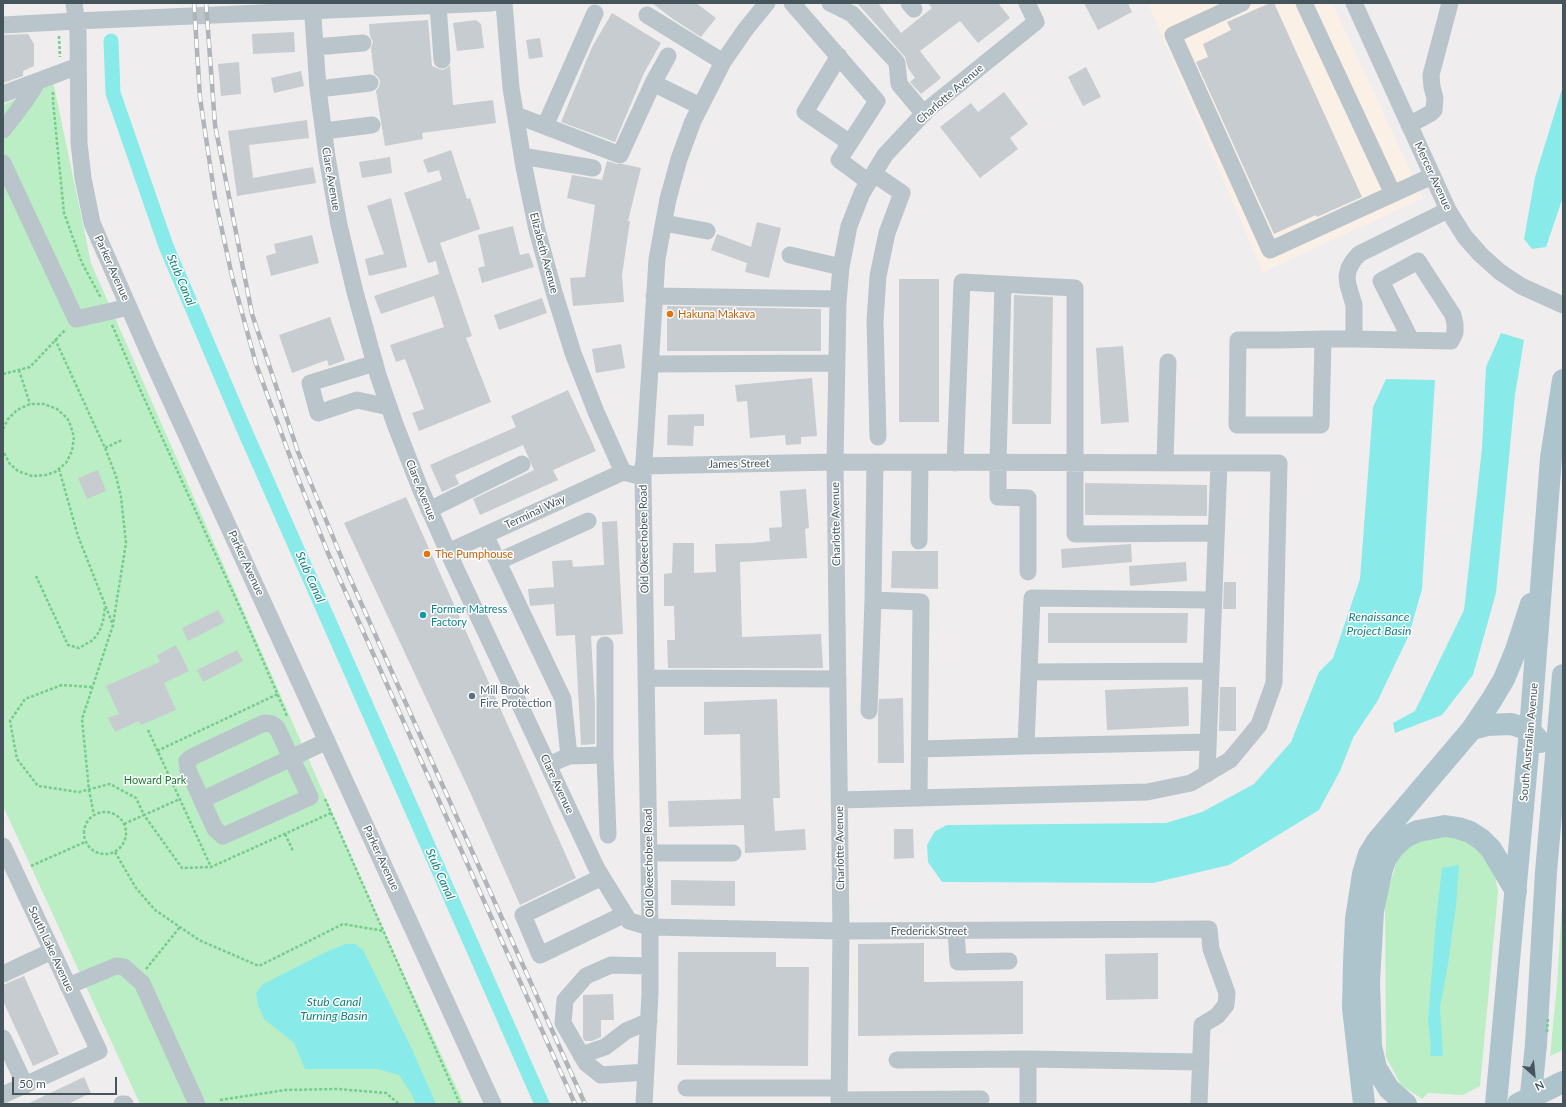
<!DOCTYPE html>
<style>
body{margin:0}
#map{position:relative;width:1566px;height:1107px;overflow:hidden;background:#f0edee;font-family:Lato,sans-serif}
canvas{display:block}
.frame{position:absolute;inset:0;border:4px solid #46555b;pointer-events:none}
.north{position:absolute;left:1514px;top:1055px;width:40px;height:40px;-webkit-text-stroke:3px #fff;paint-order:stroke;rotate:153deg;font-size:11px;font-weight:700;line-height:16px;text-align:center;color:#46555b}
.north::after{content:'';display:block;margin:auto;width:14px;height:18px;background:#46555b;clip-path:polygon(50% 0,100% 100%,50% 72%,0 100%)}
.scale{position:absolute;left:12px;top:1077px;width:105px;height:18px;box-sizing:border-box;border:2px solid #46555b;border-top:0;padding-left:5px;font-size:12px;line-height:14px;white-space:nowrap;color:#46555b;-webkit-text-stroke:3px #fff;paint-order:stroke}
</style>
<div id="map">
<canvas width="1566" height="1107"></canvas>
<div class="frame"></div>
<div class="north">N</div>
<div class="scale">50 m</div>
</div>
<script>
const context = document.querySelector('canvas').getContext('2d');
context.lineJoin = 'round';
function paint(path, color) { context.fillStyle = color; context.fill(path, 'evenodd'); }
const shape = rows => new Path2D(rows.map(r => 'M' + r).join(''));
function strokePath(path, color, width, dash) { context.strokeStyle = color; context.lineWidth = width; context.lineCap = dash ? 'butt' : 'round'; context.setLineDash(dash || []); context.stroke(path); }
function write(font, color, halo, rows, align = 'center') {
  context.font = font + ' Lato,sans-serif'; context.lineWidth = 3; context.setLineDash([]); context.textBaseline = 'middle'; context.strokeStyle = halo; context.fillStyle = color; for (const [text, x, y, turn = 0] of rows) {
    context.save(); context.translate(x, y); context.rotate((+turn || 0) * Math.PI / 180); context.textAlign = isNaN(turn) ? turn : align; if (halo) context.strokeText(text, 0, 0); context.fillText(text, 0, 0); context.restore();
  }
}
const commercial = shape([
 [1148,3,1332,3,1423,198,1263,272]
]);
const green = shape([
 [53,81,91,263,384,931,464,1104,140,1104,3,806,3,105],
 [1455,835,1475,842,1493,865,1498,892,1480,1086,1463,1095,1428,1093,1422,1099,1401,1085,1386,1057,1385,902,1397,860,1412,845,1430,837],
 [1563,888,1563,1050,1550,1056,1557,985]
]);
const water = shape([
 [1563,86,1563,197,1546,247,1532,249,1524,239,1535,177],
 [1501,333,1524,340,1515,395,1496,593,1473,675,1442,715,1395,733,1393,723,1415,711,1464,610,1482,448,1486,367],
 [1386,379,1435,380,1422,589,1409,635,1378,700,1353,738,1340,771,1319,810,1229,865,1153,883,942,882,928,862,927,845,935,831,947,825,1166,823,1202,812,1254,784,1291,742,1319,672,1333,658,1360,579,1373,407],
 [1459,865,1456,906,1448,964,1440,1007,1443,1056,1430,1056,1431,1046,1428,1020,1436,920,1442,868],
 [346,944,355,944,363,950,411,1047,436,1104,416,1104,411,1093,399,1075,377,1069,305,1069,294,1043,264,1019,258,1005,256,993,263,984,328,951]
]);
const canal = shape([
 [111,41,113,93,166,246,243,427,542,1104]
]);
const building = shape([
 [652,3,696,3,716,18,701,37,673,19],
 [857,3,878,3,901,33,932,8,928,3,998,3,1010,18,978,43,960,21,920,51,941,78,921,94,910,82,915,78,908,68,905,57],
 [1084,3,1128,3,1132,12,1098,30],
 [1270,3,1274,3,1362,197,1317,217,1316,215,1274,234,1196,62,1208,57,1203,44,1231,30,1227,22],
 [612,13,661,43,644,73,615,142,561,122,592,47],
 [428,20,432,66,442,70,447,68,450,65,453,105,493,100,496,123,422,133,423,139,385,146,376,91,379,87,380,81,378,77,374,74,371,48,373,42,370,36,369,24],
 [476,20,481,24,484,48,457,51,453,23],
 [294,32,295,52,253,54,252,34],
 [28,34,34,44,34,66,23,71,23,76,3,83,3,35],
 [540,38,543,57,529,59,526,40],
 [239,62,241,94,221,96,218,64],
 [1086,67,1101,97,1083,106,1068,77],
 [301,71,304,86,274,93,271,78],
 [1004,92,1028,124,1010,138,1018,149,980,178,940,127,971,103,978,112],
 [307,120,309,138,249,145,253,178,313,167,316,183,237,196,228,131],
 [451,150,467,199,470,198,480,229,440,243,472,336,466,338,491,402,419,431,412,413,424,409,405,359,396,362,390,345,444,327,434,296,381,314,374,296,439,274,436,261,428,263,404,193,442,180,439,170,428,173,423,160],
 [390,157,392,173,362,178,359,162],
 [607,161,617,164,623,164,641,168,628,221,630,221,622,275,624,302,573,306,570,278,585,277,595,205,567,198,572,175,602,180],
 [391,198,407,267,369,276,365,259,384,254,367,206],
 [757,222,781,228,769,278,745,272,747,263,711,250,717,234,751,247],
 [513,226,520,255,529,253,534,267,482,283,478,268,485,266,478,235],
 [312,235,319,263,271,276,266,256,276,253,274,244],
 [899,279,939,279,939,422,899,422],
 [1014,295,1053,297,1051,424,1012,424],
 [542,298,547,313,499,330,494,315],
 [667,306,821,309,821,351,667,351],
 [330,317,345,360,329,366,327,360,292,373,279,335],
 [621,344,625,368,596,373,592,349],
 [1123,346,1129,422,1101,424,1096,348],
 [812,378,817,436,801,437,801,444,786,445,785,435,750,438,747,401,737,402,735,385],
 [568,390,596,451,553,470,558,480,480,515,473,499,534,470,523,445,455,475,459,484,442,492,430,465,516,427,511,416],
 [704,414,704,426,694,426,693,446,667,445,668,415],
 [98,470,106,491,87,499,78,478],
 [1085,483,1207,485,1207,516,1085,515],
 [806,489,809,528,805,529,807,558,740,562,742,637,821,634,823,668,668,668,667,640,675,640,674,606,664,606,664,574,672,573,673,543,694,543,694,573,716,572,715,544,752,543,770,541,769,528,782,527,780,491],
 [406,497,576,878,520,905,470,792,344,523],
 [617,521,623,634,591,636,595,704,595,744,581,745,575,635,556,636,554,604,530,606,528,589,554,587,552,561,572,560,573,567,604,565,602,522],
 [1131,544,1132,562,1062,568,1061,549],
 [892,551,938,551,938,589,891,588],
 [1186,562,1187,581,1130,586,1129,566],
 [1224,582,1236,582,1236,609,1223,609],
 [218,610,225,622,188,641,182,628],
 [1048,613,1188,613,1187,643,1048,643],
 [176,645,189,671,164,683,176,710,141,725,139,721,115,732,108,718,119,714,106,686,160,662,157,655],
 [237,650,243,661,203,682,197,670],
 [1188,687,1189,726,1107,730,1105,690],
 [1220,687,1236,687,1236,731,1219,731],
 [903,698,904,763,878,763,878,716,879,699],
 [777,699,780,798,773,798,775,831,805,829,806,850,745,853,744,825,669,827,668,801,741,799,740,734,704,735,704,702],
 [894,829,913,829,914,858,894,859],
 [671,880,735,881,735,906,671,905],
 [924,943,924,982,1023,981,1023,1034,858,1036,858,944],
 [678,952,776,952,776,967,809,967,808,1066,677,1065],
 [1158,953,1158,999,1106,1000,1105,954],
 [24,976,59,1054,33,1066,3,1001,3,985],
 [613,994,614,1020,601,1020,601,1037,592,1041,585,1041,583,1038,583,995],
 [84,1077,91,1093,68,1104,27,1104]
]);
const path = shape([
 [59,36,60,57],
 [53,92,53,101,64,213,82,263,101,298],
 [112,325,143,396,240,608,287,716],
 [55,339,105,448,116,476,121,497,126,543,113,624],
 [19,370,30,404],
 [3,374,30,367,66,329],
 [3,429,8,419,17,410,30,404,44,404,57,409,67,418,70,424,74,437,72,451,66,463,55,472,46,475,32,476,18,471,10,464,3,451],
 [105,448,122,440],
 [59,469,78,536,113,625,82,719,89,790,94,815],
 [36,576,68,645,79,648,93,640,99,632,103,622,105,606],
 [92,687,62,685,25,699,10,721,17,759,38,786,79,792,110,784,136,798,144,815,180,799],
 [148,730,211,867],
 [157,751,278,694],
 [325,799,460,1104],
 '84 833a21 21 0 1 1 42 0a21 21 0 1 1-42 0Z',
 [124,824,144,815,182,868,211,867,331,813],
 [285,834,293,851],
 [115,852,136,888,155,910,199,940,259,966,343,924,384,931],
 [31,866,85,842],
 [146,969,180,927],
 [220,1100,285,1090,338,1089,386,1093,399,1104]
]);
const minor = shape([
 [74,3,78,32,79,143,83,178,92,223,148,351,493,1104],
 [312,3,318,89,327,157,339,225,355,292,378,375,395,424,420,488,448,552,597,869,629,921,650,927,841,931,1209,929,1211,949,1227,993,1226,1005,1217,1016,1202,1025,1199,1104],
 [504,3,511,88,524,167,537,230,554,292,573,353,596,412,623,472,643,477],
 [792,3,877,101,839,160,869,182],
 [830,3,852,14,894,59,897,63,899,84,924,114],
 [909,3,914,9],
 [1242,3,1173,35,1270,250,1432,176],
 [1304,3,1393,194],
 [1354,3,1448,210,1465,237,1481,255,1500,272,1521,286,1563,305],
 [438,5,442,60],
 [647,15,723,62],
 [3,25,76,21,492,3],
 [315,47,363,43],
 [668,56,653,83,700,106],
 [839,56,805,112,850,143],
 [318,89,370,83],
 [3,94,38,81],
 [516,115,620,155,653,83],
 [1409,125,1431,113,1434,110,1435,98,1432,87,1431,75,1450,3],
 [545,126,595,13],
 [3,130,26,100,38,81,78,66],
 [324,131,372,125],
 [522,156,593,168],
 [3,163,76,319,129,307],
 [874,174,902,193,887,233,878,276,875,321,878,437],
 [664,223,707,231],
 [790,255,841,267],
 [1003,284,998,462,998,497,1028,498,1028,572],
 [654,296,838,299],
 [1323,339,1321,425,1237,425,1238,340,1280,340,1323,339,1354,339],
 [1411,340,1381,281,1418,261,1453,315,1455,324,1455,333,1451,341,1354,339,1354,305,1348,285,1347,276,1349,268,1353,261,1359,254,1448,210],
 [375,363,310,383,318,413,357,400,389,407],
 [650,364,837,363],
 [955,463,962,282,1075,288,1075,534,1216,533],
 [1165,463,1168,362],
 [643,466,835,462,1279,463,1274,683,1259,725,1230,760,1191,783,1147,792,839,800],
 [429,510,522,464],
 [485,535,563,699,569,756,548,765],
 [919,541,920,463],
 [448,552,623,472],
 [499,561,588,521],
 [873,600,875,462],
 [605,645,605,755],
 [1029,672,1211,671],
 [646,678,838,679],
 [869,711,873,600,921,602,919,798],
 [264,723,272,724,277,728,310,797,223,836,215,829,188,770,187,761,192,757,264,723],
 [1026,746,1208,742],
 [920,749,1026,746,1032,598,1213,600],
 [569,756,605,755,608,835],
 [1207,774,1219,463],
 [202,800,327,741],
 [3,846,99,1051,3,1095],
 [649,853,733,853],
 [602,877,523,915,540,955,625,914],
 [956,931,958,962,1009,961],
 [3,974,52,951],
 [68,986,116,966,124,967,142,983,197,1104],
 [3,1038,25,1085],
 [581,1055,605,1047,626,1031,649,1021],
 [1028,1059,1201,1062],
 [897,1060,1028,1059,1028,1104],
 [646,1072,601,1075,586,1063,563,1023,565,1000,586,976,611,965,650,966],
 [686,1088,839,1088],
 [839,1100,981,1099],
 [122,1104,125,1104],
 [644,1104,650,994,650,927,643,477,657,259,668,199,679,159,693,121,723,62,745,30,767,3],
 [839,1104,841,931,835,462,838,302,841,267,849,226,862,193,885,155,927,110,1036,22,1027,3]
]);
const major = shape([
 [1472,729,1487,725,1511,724,1530,730,1540,742],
 [1536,1044,1546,872,1563,675],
 [1364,1104,1353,1008,1354,962,1356,919,1363,874,1369,854,1377,841,1472,729,1491,701,1504,679,1516,650,1531,604],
 [1406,1104,1389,1089,1376,1068,1371,1046,1369,982,1373,911,1382,869,1386,858,1394,847,1405,837,1418,831,1445,826,1458,828,1470,832,1481,839,1491,849,1516,891],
 [1496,1104,1530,730,1551,458,1563,380],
 [1518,1104,1563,1082]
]);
const rail = shape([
 [194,3,200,98,215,198,232,276,256,364,296,473,328,553,575,1104],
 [206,3,215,125,252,314,298,452,349,576,391,670,585,1104]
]);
const pathBridge = shape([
 [1547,1032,1548,1018]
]);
const majorBridge = shape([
 [1530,1104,1536,1044]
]);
const markers = [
 [670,314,4,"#e8710a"],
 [427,554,4,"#e8710a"],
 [423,615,4,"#0f9aa8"],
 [472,696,4,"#5c6f8a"]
];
const streetNames = [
 ["Charlotte Avenue",950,94,-41],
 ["Mercer Avenue",1433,176,65],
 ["Clare Avenue",331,179,80],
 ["Elizabeth Avenue",544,253,75],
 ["Parker Avenue",112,268,66],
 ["James Street",739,464,-1],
 ["Clare Avenue",421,490,68],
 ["Terminal Way",535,512,-25],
 ["Charlotte Avenue",836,524,-91],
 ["Old Okeechobee Road",644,539,-91],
 ["Parker Avenue",246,563,65],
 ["South Australian Avenue",1529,742,-85],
 ["Clare Avenue",557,784,65],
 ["Charlotte Avenue",840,848,-91],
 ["Parker Avenue",381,858,65],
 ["Old Okeechobee Road",649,863,-91],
 ["Frederick Street",929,931],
 ["South Lake Avenue",51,949,65]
];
const foodNames = [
 ["Hakuna Makava",678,314],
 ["The Pumphouse",435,554]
];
const cultureNames = [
 ["Former Matress",431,609],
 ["Factory",431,622]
];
const serviceNames = [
 ["Mill Brook",480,690],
 ["Fire Protection",480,703]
];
const parkNames = [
 ["Howard Park",155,780]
];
const waterNames = [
 ["Stub Canal",181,280,67],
 ["Stub Canal",310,577,66],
 ["Renaissance",1379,617],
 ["Project Basin",1379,631],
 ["Stub Canal",440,874,66],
 ["Stub Canal",334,1002],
 ["Turning Basin",334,1016]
];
paint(commercial, '#fbf0e6');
paint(green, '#bbeec4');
paint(water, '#88ebea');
strokePath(canal, '#88ebea', 15);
paint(building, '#c7ccd0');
strokePath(path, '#74cc8d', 2.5, [3, 2]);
strokePath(minor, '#b9c5cb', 17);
strokePath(major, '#adc4cc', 22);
strokePath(rail, '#afb4b8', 4.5);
strokePath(rail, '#fff', 3, [9]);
strokePath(pathBridge, '#74cc8d', 2.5, [3, 2]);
strokePath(majorBridge, '#adc4cc', 22);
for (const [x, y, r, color] of markers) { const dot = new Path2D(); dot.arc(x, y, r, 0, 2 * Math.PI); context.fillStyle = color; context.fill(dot); strokePath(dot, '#fff', 1.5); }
write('11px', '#46555b', '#fff', streetNames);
write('11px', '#c56008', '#fff', foodNames, 'left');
write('11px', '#0d838f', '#fff', cultureNames, 'left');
write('11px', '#4e5e75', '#fff', serviceNames, 'left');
write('11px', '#177b33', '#fff', parkNames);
write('italic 12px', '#0e8180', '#fff', waterNames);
</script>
